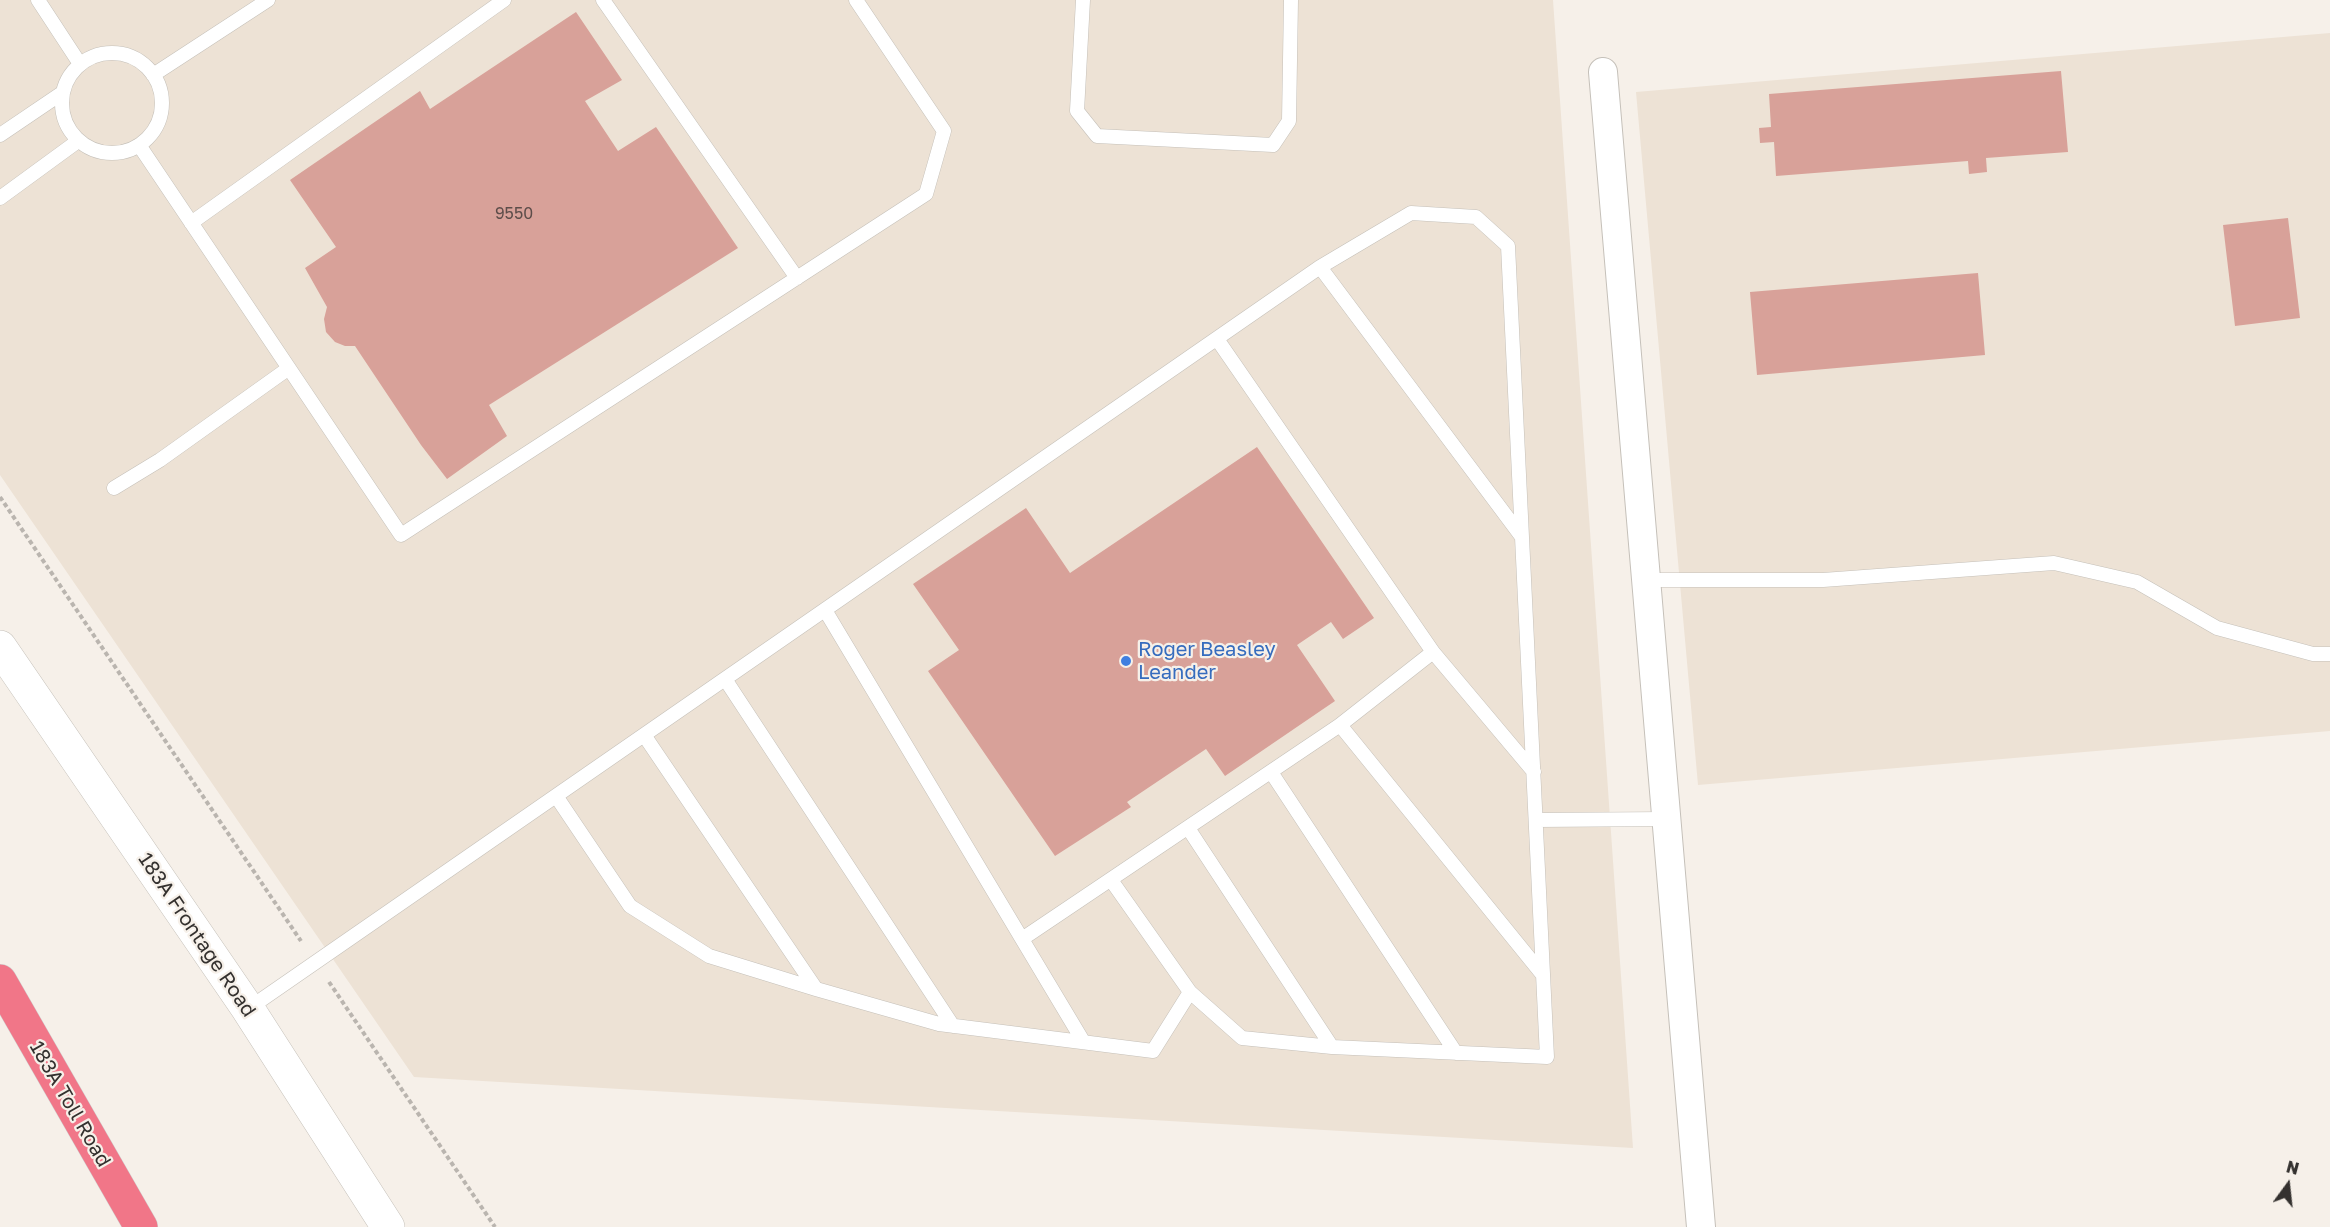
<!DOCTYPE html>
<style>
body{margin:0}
#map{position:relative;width:2330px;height:1227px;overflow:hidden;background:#f6f0e9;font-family:"Golos Text",sans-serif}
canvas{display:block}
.north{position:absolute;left:2258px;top:1155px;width:60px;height:60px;-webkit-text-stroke:4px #f6f0e9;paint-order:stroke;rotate:15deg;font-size:16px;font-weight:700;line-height:24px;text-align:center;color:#34312f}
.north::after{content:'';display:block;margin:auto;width:21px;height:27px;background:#34312f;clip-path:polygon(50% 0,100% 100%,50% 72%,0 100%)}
</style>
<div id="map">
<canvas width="2330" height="1227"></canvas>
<div class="north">N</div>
</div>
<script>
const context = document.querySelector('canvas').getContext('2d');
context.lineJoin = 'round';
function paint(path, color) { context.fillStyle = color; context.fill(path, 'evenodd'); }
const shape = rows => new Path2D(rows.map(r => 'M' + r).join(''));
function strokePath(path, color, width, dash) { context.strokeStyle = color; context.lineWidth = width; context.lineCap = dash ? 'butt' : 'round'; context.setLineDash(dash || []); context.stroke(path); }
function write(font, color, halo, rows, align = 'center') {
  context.font = font + ' "Golos Text",sans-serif'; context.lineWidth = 4.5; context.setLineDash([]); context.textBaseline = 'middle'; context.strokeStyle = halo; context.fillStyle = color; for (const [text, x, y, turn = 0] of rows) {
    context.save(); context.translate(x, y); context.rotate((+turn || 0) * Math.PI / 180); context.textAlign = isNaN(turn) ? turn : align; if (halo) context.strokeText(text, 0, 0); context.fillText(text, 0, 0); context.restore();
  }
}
const built = shape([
 [0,0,1553,0,1633,1148,414,1077,0,475],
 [2330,33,2330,731,1698,785,1636,92]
]);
const building = shape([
 [576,12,622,80,585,101,618,151,656,127,738,248,489,405,507,436,447,479,421,445,355,346,345,346,335,342,326,332,324,319,327,307,305,268,336,247,290,180,420,91,430,109],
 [2061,71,2068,152,1986,158,1987,172,1969,174,1968,161,1776,176,1774,142,1760,143,1759,128,1771,127,1769,94],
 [2288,218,2300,318,2235,326,2223,225],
 [1978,273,1985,355,1757,375,1750,292],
 [1257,447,1374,618,1343,639,1331,622,1297,645,1335,701,1225,776,1206,749,1127,802,1131,807,1055,856,928,671,959,650,913,584,1026,508,1070,573]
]);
const path = shape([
 [0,497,301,941],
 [329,982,495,1227]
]);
const service = shape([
 [38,0,80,64],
 [603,0,797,278],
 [1083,0,1077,111,1097,136,1273,145,1289,121,1291,0],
 '62 103a50 50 0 1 1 100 0a50 50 0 1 1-100 0Z',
 [153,75,268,0],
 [0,135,62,93],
 [139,145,401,535,926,194,944,131,856,0],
 [0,198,78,141],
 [191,223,504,0],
 [1320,267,1522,537],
 [1217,339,1433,652],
 [114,488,160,460,289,368],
 [1646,580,1823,580,2054,563,2137,582,2217,628,2313,654,2330,654],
 [825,610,1083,1041],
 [725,679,953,1026],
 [1340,725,1543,975],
 [644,735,816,989],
 [1271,772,1456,1053],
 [556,796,630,906,709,956,816,989,939,1024,1153,1051,1190,992],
 [1536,820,1666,819],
 [1188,828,1332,1047],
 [1022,939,1340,725,1433,652,1534,772],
 [248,1009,1320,267,1411,213,1476,217,1508,246,1547,1057,1332,1047,1242,1038,1190,992,1111,880]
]);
const minor = shape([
 [1603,72,1701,1227]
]);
const secondary = shape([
 [0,647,248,1009,388,1227]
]);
const motorway = shape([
 [0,981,141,1227]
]);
const markers = [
 [1126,661,6,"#3f7fe0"]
];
const numberNames = [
 ["9550",514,214]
];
const shopNames = [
 ["Roger Beasley",1138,650],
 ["Leander",1138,673]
];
const streetNames = [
 ["183A Frontage Road",197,935,56],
 ["183A Toll Road",70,1104,60]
];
paint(built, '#ede2d5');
paint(building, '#d8a199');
strokePath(service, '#c5c0b9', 15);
strokePath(minor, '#c5c0b9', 30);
strokePath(secondary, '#c5c0b9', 34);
strokePath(motorway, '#cececd', 34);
strokePath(path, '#bab5af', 4, [4.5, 3]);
strokePath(service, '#fff', 14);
strokePath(minor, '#fff', 28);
strokePath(secondary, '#fff', 33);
strokePath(motorway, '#f17688', 33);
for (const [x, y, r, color] of markers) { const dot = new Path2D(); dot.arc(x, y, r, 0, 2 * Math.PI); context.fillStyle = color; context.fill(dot); strokePath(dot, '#f6f0e9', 2); }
write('16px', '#5d4d4a', null, numberNames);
write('20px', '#366cbe', '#f6f0e9', shopNames, 'left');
write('20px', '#34312f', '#f6f0e9', streetNames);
</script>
